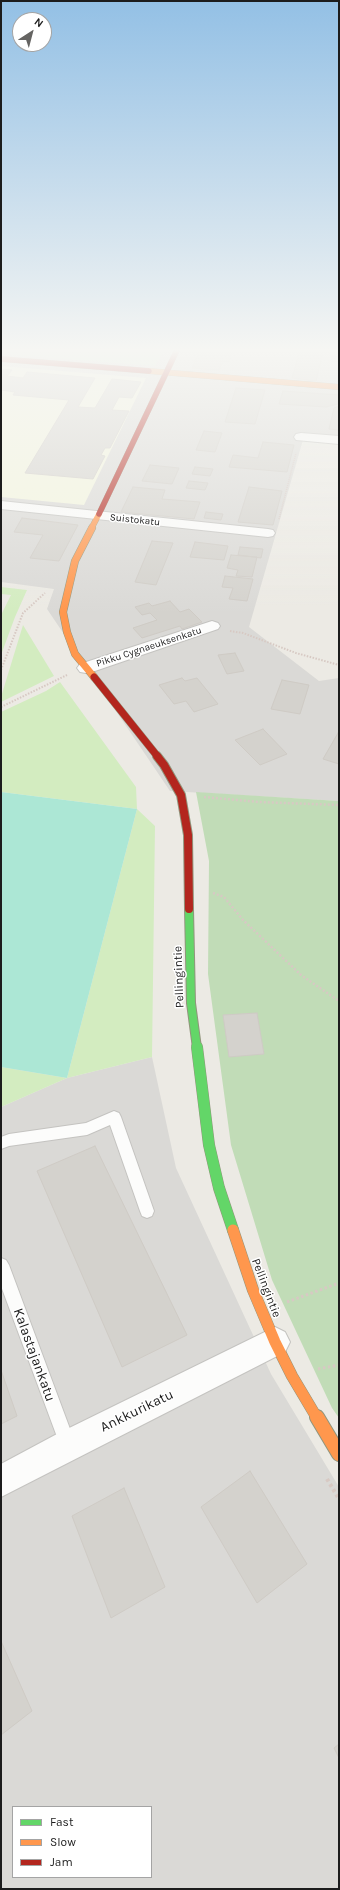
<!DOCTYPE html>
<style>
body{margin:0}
#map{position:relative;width:340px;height:1890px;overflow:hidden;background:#eceae4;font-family:Karla,sans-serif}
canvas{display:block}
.frame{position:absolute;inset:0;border:2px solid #1c1c1c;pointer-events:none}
.legend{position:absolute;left:12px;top:1806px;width:140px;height:72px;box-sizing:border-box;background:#fff;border:1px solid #a4a4a4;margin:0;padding:5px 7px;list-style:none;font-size:12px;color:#1c1c1c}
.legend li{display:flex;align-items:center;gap:8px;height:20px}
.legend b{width:20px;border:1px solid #a4a4a4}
.north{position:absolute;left:12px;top:12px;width:40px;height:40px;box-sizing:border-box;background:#fff;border:1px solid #a4a4a4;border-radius:50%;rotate:36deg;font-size:11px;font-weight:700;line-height:16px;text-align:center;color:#1c1c1c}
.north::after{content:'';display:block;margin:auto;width:14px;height:18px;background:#656462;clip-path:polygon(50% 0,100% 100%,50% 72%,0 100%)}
</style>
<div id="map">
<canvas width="340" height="1890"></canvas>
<div class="frame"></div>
<ul class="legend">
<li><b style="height:5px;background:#63d668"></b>Fast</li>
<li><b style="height:5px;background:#ff974d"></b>Slow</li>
<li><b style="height:5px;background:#b3261e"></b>Jam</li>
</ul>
<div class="north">N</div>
</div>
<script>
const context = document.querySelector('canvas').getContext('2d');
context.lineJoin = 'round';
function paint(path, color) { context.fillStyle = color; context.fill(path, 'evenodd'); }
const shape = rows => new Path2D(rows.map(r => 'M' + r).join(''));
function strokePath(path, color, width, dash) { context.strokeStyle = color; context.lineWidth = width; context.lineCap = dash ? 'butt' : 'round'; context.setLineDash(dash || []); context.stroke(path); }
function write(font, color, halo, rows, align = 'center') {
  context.font = font + ' Karla,sans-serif'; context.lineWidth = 3; context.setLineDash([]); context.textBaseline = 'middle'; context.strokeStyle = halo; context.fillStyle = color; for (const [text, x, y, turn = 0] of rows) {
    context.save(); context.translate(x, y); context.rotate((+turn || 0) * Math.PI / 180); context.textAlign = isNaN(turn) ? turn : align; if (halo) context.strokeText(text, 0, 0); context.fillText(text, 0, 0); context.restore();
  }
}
const residential = shape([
 [1,350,339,350,339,443,303,440,249,627,319,681,339,678,339,801,170,791,47,609,54,589,1,582],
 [152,1057,176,1168,271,1374,339,1487,339,1889,1,1889,1,1107,67,1078],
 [13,1807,151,1807,151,1877,13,1877]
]);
const education = shape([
 [1,366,146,378,84,505,1,497]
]);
const grass = shape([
 [1,587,27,590,15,617,1,655,1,615,11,595,1,594],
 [23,625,54,676,1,702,1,697],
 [60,682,136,787,137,809,155,826,152,1057,67,1078,1,1107,1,1067,67,1078,137,809,1,792,1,712,46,691]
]);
const forest = shape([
 [196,792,339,801,339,1418,332,1408,272,1280,231,1145,208,974,209,861]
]);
const park = shape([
 [1,350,164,350,155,366,1,354]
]);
const pitch = shape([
 [1,792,137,809,67,1078,1,1067]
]);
const building = shape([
 [200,350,233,350,229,362,223,361,219,370,192,368,200,350],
 [300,350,323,352,316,381,292,378,300,350],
 [332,356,339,357,339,362,331,361,332,356],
 [1,369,12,370,7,376,23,378,27,372,95,378,78,407,95,408,112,379,141,382,132,398,119,397,112,410,129,411,110,448,105,448,101,455,105,456,93,479,25,473,69,400,13,395,15,392,1,390,1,369],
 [236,388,265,390,255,424,225,422,236,388],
 [283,391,339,395,338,404,326,407,279,404,283,391],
 [339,406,339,430,329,429,334,408,339,406],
 [204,431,222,433,215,452,196,450,204,431],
 [263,442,294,445,287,472,229,467,233,455,258,458,263,442],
 [150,465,179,468,172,484,142,481,150,465],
 [195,467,213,469,210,476,192,474,195,467],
 [189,481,208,483,205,490,186,488,189,481],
 [133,487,165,490,162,499,200,502,194,519,121,512,133,487],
 [249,487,282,491,273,525,238,522,249,487],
 [206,512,223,514,221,520,204,518,206,512],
 [22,518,78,525,59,561,30,558,43,535,14,532,22,518],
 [152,541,173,543,156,585,135,582,152,541],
 [195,542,228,546,224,560,190,557,195,542],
 [240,547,263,549,261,558,238,555,240,547],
 [231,555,257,557,252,577,236,576,238,570,227,568,231,555],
 [225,576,253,579,247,601,229,599,233,588,222,587,225,576],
 [170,601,180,612,189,609,202,622,182,629,180,626,142,638,133,628,157,620,150,613,142,615,135,607,149,603,152,606,170,601],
 [235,653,244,671,227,674,218,655,235,653],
 [182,678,185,681,197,678,218,704,194,712,186,701,174,704,159,685,182,678],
 [282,680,309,685,300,714,271,709,282,680],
 [263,729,287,754,260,765,235,740,263,729],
 [338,733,339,734,339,764,323,759,338,733],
 [257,1013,264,1054,229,1057,223,1015,257,1013],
 [95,1146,187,1335,122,1367,37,1171,95,1146],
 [1,1370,17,1416,1,1424,1,1370],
 [250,1471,307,1564,257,1603,201,1507,250,1471],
 [124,1488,165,1587,111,1618,72,1516,124,1488],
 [1,1641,32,1711,1,1735,1,1641],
 [339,1744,339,1758,334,1748,339,1744]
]);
const pathFar4 = shape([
 [279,519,296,453]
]);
const pathFar3 = shape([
 [230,631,243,633,296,653,339,665],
 [1,670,23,613,45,593],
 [1,707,67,675]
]);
const pathFar2 = shape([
 [204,797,259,802,339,805],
 [213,893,224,897,243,920,301,975,339,1001]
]);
const pathFar1 = shape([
 [287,1302,339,1283],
 [318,1369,339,1365]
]);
const path = shape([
 [327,1479,339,1499]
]);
const lane = shape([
 [114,1111,119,1113,121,1117,154,1211,152,1216,147,1218,142,1216,140,1211,110,1125,87,1135,9,1146,1,1149,1,1137,9,1134,86,1123,114,1111],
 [1,1258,6,1260,9,1265,76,1445,74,1451,68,1453,62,1451,60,1445,1,1286,1,1258]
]);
const street = shape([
 [301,433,339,436,339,444,296,440,294,437,296,434,301,433],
 [1,501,268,529,273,530,275,533,273,536,268,537,1,509,1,501],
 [212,621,218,623,220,626,218,629,92,672,86,673,80,672,77,668,80,664,212,621],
 [275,1327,285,1332,290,1342,285,1352,1,1497,1,1464,57,1434,275,1327]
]);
const fastFar1 = shape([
 [189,909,191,1003,197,1048]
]);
const fast = shape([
 [197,1047,209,1145,219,1188,233,1230]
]);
const slowFar3 = shape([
 [149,371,339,387],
 [91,529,99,514]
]);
const slowFar2 = shape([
 [92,528,75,561,63,612,67,632,75,654,94,677]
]);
const slowFar1 = shape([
 [233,1230,253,1290,275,1342,292,1376,317,1418]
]);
const slow = shape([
 [317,1417,339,1454]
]);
const jamFar2 = shape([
 [1,359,149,371],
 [99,514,177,350]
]);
const jamFar1 = shape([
 [94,677,158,757]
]);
const jam = shape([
 [157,756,164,765,181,795,188,835,189,909]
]);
const farStreetnames = [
 ["Suistokatu",135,520,6],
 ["Pikku Cygnaeuksenkatu",149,647,-18]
];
const streetNames = [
 ["Pellingintie",179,977,-92],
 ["Pellingintie",266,1288,69]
];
const nearStreetnames = [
 ["Kalastajankatu",34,1355,70],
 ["Ankkurikatu",137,1411,-26]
];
paint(residential, '#dad9d6');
paint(education, '#f4f6de');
paint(grass, '#d3ecc0');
paint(forest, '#c1dcb7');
paint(park, '#d0f4d4');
paint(pitch, '#ace7d5');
paint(building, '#d4d2cd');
strokePath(building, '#cfcbc5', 1);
strokePath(lane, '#c4c3c0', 2);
strokePath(street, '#c4c3c0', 2);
strokePath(fastFar1, '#91957c', 10);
strokePath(fast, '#91957c', 12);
strokePath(slowFar3, '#91957c', 6);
strokePath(slowFar2, '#91957c', 8);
strokePath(slowFar1, '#91957c', 12);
strokePath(slow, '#91957c', 16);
strokePath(jamFar2, '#91957c', 6);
strokePath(jamFar1, '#91957c', 8);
strokePath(jam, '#91957c', 10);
strokePath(pathFar4, '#d7c9c3', 1.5, [1, 1]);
strokePath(pathFar3, '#d7c9c3', 2, [1.5, 1.5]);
strokePath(pathFar2, '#d7c9c3', 2.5, [2, 2]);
strokePath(pathFar1, '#d7c9c3', 3, [2.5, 2.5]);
strokePath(path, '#d7c9c3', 4, [3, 3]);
paint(lane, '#fcfcfb');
paint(street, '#fcfcfb');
strokePath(fastFar1, '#63d668', 8);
strokePath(fast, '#63d668', 11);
strokePath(slowFar3, '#ff974d', 5.5);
strokePath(slowFar2, '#ff974d', 7);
strokePath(slowFar1, '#ff974d', 11);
strokePath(slow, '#ff974d', 14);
strokePath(jamFar2, '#b3261e', 5.5);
strokePath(jamFar1, '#b3261e', 7);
strokePath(jam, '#b3261e', 8);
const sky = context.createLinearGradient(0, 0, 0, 614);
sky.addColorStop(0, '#93c0e5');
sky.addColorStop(0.57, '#f6f6f3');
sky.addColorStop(1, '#f6f6f300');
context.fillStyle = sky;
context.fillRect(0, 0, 340, 614);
write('10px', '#1c1c1c', '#fff', farStreetnames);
write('12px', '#1c1c1c', '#fff', streetNames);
write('14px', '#1c1c1c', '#fff', nearStreetnames);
</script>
